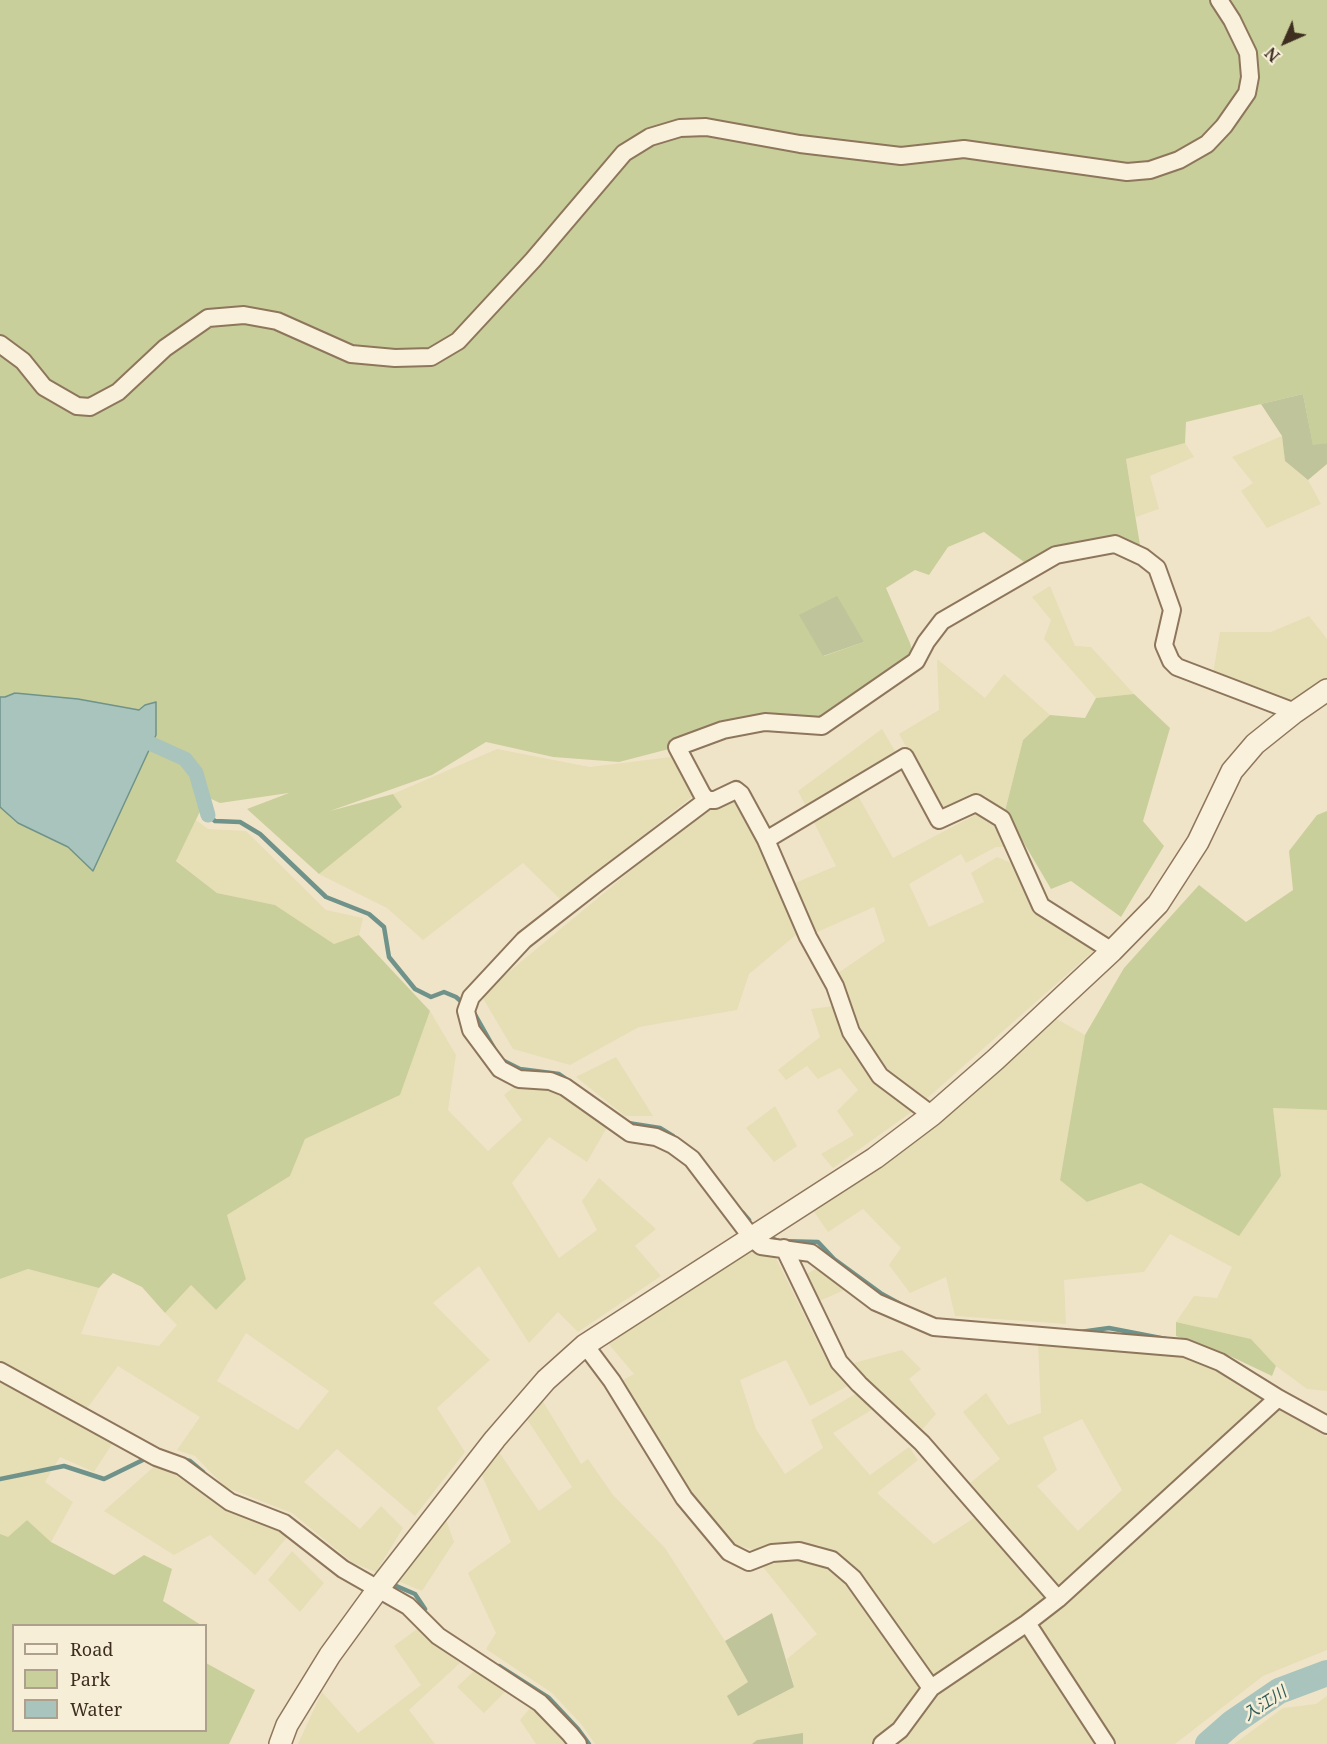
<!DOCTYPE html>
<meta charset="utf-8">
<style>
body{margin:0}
#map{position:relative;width:1327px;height:1744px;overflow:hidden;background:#f0e4c8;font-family:"Noto Serif",serif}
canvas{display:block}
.legend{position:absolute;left:12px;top:1624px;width:195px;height:108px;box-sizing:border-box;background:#f7eed8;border:2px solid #ada18e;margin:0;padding:8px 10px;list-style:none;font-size:18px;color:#3d2e20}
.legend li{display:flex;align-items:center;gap:12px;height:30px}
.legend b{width:30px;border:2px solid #ada18e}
.north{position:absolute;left:1255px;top:12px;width:60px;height:60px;-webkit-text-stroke:4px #f7eed8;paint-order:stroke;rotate:225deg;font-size:16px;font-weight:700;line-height:24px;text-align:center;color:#3d2e20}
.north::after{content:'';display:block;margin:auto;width:21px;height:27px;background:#3d2e20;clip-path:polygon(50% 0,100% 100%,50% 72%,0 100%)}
</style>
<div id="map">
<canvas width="1327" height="1744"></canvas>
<ul class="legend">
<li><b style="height:8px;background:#faf1dc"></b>Road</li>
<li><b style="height:16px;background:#c9cf9b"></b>Park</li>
<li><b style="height:16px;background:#a9c4bc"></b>Water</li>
</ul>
<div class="north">N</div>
</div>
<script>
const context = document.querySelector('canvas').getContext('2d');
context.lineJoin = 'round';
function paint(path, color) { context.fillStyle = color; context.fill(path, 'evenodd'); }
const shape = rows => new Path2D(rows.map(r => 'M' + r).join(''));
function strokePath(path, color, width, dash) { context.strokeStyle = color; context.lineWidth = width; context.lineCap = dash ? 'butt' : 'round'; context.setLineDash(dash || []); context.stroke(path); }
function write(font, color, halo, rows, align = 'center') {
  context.font = font + ' "Noto Serif","Noto Sans JP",serif'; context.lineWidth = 5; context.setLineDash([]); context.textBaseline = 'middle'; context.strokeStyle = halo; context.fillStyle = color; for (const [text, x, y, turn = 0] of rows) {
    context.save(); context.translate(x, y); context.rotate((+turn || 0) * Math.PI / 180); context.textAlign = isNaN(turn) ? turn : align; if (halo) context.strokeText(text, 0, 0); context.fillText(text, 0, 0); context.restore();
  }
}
const farmland = shape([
 [1282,436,1285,461,1308,480,1321,504,1267,528,1241,491,1253,483,1232,457],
 [1185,443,1194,457,1150,476,1159,509,1136,517,1126,459],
 [1050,586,1075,646,1091,647,1134,694,1096,698,1044,639,1051,620,1032,597],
 [1309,616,1327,639,1327,678,1290,701,1213,674,1220,632,1271,632],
 [937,659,985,698,1004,674,1050,715,1023,740,1005,811,977,794,942,811,899,734,939,710],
 [882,729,898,756,852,785,893,858,977,814,997,823,1008,847,996,847,966,863,961,854,909,884,929,927,984,902,971,873,997,857,1014,864,1037,913,1097,948,924,1101,885,1071,861,1029,838,973,885,941,874,907,815,933,795,883,836,866,798,791],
 [497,749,590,767,671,757,693,796,561,900,523,863,423,940,387,908,319,874,401,808,393,794],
 [737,798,797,934,749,974,737,1010,639,1027,570,1065,513,1049,481,995,704,810],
 [196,820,208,829,246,831,326,910,363,918,359,935,334,944,275,905,217,893,176,860],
 [835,1006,913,1111,833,1168,821,1154,854,1135,837,1111,858,1090,840,1068,818,1079,807,1066,786,1080,778,1070,820,1037,811,1009],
 [430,1011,456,1055,448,1110,488,1151,522,1120,504,1095,516,1085,553,1086,609,1124,587,1162,549,1137,512,1183,559,1258,597,1230,582,1201,599,1178,656,1229,635,1246,661,1276,578,1332,558,1312,529,1343,479,1266,433,1303,490,1360,437,1408,465,1452,415,1516,337,1449,304,1482,360,1529,381,1506,403,1528,376,1572,353,1563,292,1513,225,1487,195,1456,177,1450,200,1417,118,1366,86,1410,0,1361,0,1279,28,1269,99,1288,81,1334,159,1346,177,1325,165,1313,191,1285,216,1310,246,1279,227,1215,290,1176,305,1139,400,1095],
 [246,1333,329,1391,298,1430,217,1381],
 [1055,1018,1085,1035,1060,1179,1087,1202,1141,1183,1239,1235,1281,1176,1273,1108,1327,1110,1327,1391,1307,1389,1276,1366,1251,1339,1176,1322,1194,1296,1217,1298,1232,1267,1170,1234,1144,1272,1064,1280,1066,1324,955,1316,946,1277,910,1293,889,1265,901,1248,863,1209,828,1232,813,1210],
 [616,1057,653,1116,625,1116,576,1077],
 [775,1106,797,1146,774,1162,746,1128],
 [747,1249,776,1258,828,1363,848,1386,810,1406,786,1360,740,1380,756,1429,785,1474,823,1448,811,1420,857,1393,875,1408,833,1433,870,1475,909,1447,918,1460,877,1493,934,1544,974,1518,1048,1599,933,1681,852,1566,819,1545,777,1543,754,1550,733,1544,688,1491,619,1382,634,1374,607,1342],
 [819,1267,849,1288,817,1302,805,1275],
 [1038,1342,1171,1353,1209,1362,1265,1399,1096,1555,1057,1586,970,1483,1000,1459,963,1412,986,1393,1008,1425,1041,1413],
 [1082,1419,1122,1490,1078,1531,1037,1486,1057,1470,1043,1437],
 [902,1350,921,1369,909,1379,936,1414,919,1433,850,1364],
 [0,1378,114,1441,94,1472,60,1457,45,1482,73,1502,51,1542,27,1520,8,1538,0,1534],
 [542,1400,581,1464,588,1459,613,1495,665,1548,725,1641,748,1682,794,1687,787,1659,817,1634,763,1567,795,1557,827,1565,846,1580,923,1689,896,1725,872,1744,803,1744,802,1734,757,1740,752,1744,595,1744,582,1725,552,1693,486,1649,496,1633,468,1573,511,1542,481,1473,499,1452,539,1511,572,1487,526,1418],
 [1276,1408,1327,1437,1327,1650,1263,1676,1175,1744,1114,1744,1037,1626],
 [157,1464,231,1510,289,1535,255,1575,210,1535,174,1555,104,1511],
 [445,1517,454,1542,422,1591,398,1581],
 [292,1551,324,1583,300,1612,268,1580],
 [417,1629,460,1663,409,1710,435,1744,298,1744,322,1692,358,1733,421,1685,394,1646],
 [1026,1632,1100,1744,894,1744,938,1689],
 [474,1671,507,1690,484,1713,457,1687],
 [1327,1696,1327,1744,1234,1744,1283,1708,1316,1704],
 [531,1707,553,1727,566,1744,536,1744,520,1720]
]);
const green = shape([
 [0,0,1327,0,1327,443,1313,446,1303,394,1186,422,1185,443,1126,459,1140,545,1105,536,1024,562,984,532,948,547,929,575,915,570,886,588,910,643,914,657,820,720,759,715,696,731,669,749,619,762,553,757,486,742,432,775,330,811,393,794,402,807,319,874,247,809,289,793,220,803,207,797,176,861,217,893,275,905,334,944,359,935,430,1011,400,1095,305,1139,290,1176,227,1215,246,1279,216,1310,191,1285,165,1313,142,1287,113,1273,99,1288,28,1269,0,1279,0,807,18,823,68,847,93,871,156,735,156,703,139,710,78,699,16,693,5,697,0,697],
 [800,615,864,642,824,656],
 [1134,694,1170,728,1143,821,1164,846,1121,917,1071,881,1051,889,1005,811,1023,740,1050,715,1085,718,1096,698],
 [1327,811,1327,1110,1273,1108,1281,1176,1239,1236,1141,1183,1087,1202,1060,1180,1085,1035,1124,968,1199,885,1246,922,1293,890,1289,851,1317,815],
 [1176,1322,1251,1339,1276,1366,1272,1376,1232,1357,1176,1336],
 [27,1520,51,1542,114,1575,144,1555,172,1569,163,1601,201,1625,14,1626,14,1730,206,1730,206,1663,255,1690,229,1744,0,1744,0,1534,8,1537]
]);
const cemetery = shape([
 [1303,394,1313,445,1327,443,1327,464,1308,480,1285,461,1282,436,1261,404],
 [837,596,864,642,823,656,799,615],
 [772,1613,794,1687,738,1716,727,1696,748,1682,725,1641],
 [803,1733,803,1744,752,1744,757,1740]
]);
const water = shape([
 [15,693,78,699,139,710,145,705,156,702,156,735,93,871,68,847,18,823,0,807,0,697,5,697,15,693]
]);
const stream = shape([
 [208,815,215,821,240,822,260,834,326,897,369,914,384,927,389,957,415,989,431,997,444,992,456,997,464,1004],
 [473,1011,494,1048],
 [502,1060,520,1069,559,1074,572,1083],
 [628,1123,660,1128,673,1136],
 [743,1213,749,1220],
 [771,1238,779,1241,818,1242,834,1259,882,1294,902,1305],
 [1080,1332,1109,1328,1166,1339],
 [182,1459,190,1461,203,1472],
 [0,1479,64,1466,104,1479,147,1458],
 [394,1585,415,1594,425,1609],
 [499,1666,549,1698,578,1729,589,1744]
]);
const canal = shape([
 [134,736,185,759,196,773,208,815]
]);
const river = shape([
 [1208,1744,1232,1723,1279,1691,1327,1673]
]);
const minor = shape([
 [0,344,23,361,44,387,77,406,90,407,118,392,165,348,208,318,244,315,277,321,351,354,395,358,431,357,458,341,533,260,624,153,650,137,680,128,706,127,800,144,901,156,964,149,1127,172,1150,170,1179,160,1207,144,1224,126,1247,93,1250,77,1248,53,1232,20,1219,0],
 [707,800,597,883,524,940,471,997,466,1011,471,1030,500,1069,519,1079,550,1081,565,1087,630,1133,656,1137,673,1145,692,1159,752,1238,761,1246,811,1253,876,1302,934,1327,1185,1348,1220,1362,1278,1398,1327,1425],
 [766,840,905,757,939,820,976,803,1002,819,1041,906,1112,951],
 [932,1115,880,1076,851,1032,835,986,808,937,766,840,741,794,736,790,715,800,707,800,702,794,677,747,723,730,765,722,822,726,916,661,926,642,942,621,1056,555,1115,544,1143,557,1157,568,1172,610,1164,645,1171,661,1177,667,1295,712],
 [784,1248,839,1362,859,1384,922,1443,1058,1599],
 [585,1345,612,1381,684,1498,729,1552,749,1562,772,1553,799,1551,832,1560,853,1578,931,1688],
 [0,1371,156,1457,181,1466,230,1502,284,1523,343,1569,408,1606,438,1636,540,1703,570,1734,578,1744],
 [1027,1623,1106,1744],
 [882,1744,900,1730,931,1688,1027,1623,1058,1599,1278,1398]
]);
const tertiary = shape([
 [280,1744,287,1725,330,1655,378,1589,495,1439,546,1380,585,1345,875,1158,932,1115,995,1060,1112,951,1158,904,1198,842,1232,771,1255,744,1295,712,1327,690]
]);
const waterNames = [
 ["入江川",1265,1704,-33]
];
paint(farmland, '#e6deb5');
paint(green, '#c9cf9b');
paint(cemetery, '#bfc49a');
paint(water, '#a9c4bc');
strokePath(water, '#6f938a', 1.5);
strokePath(stream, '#6f938a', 4.5);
strokePath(canal, '#a9c4bc', 15);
strokePath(river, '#a9c4bc', 26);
strokePath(minor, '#8d765c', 20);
strokePath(tertiary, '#8d765c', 24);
strokePath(minor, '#faf1dc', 16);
strokePath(tertiary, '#faf1dc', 21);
write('italic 16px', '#2f5d5a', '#f7eed8', waterNames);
</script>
